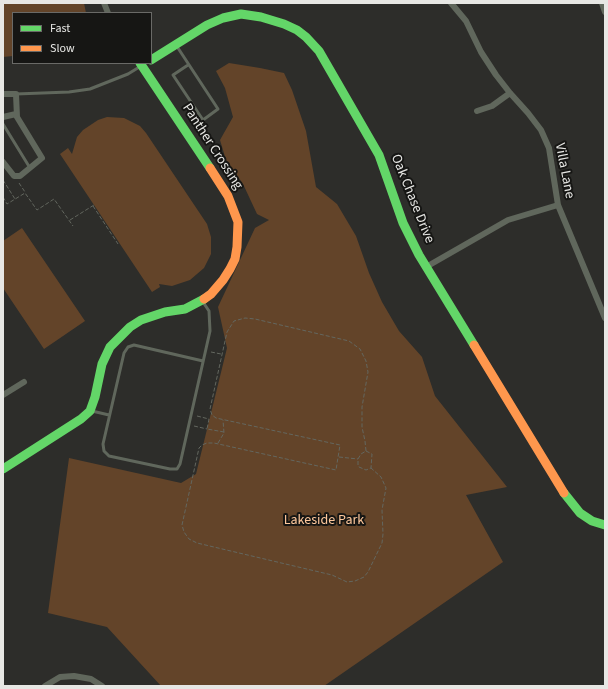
<!DOCTYPE html>
<style>
body{margin:0}
#map{position:relative;width:608px;height:689px;overflow:hidden;background:#2d2d2a;font-family:"Source Sans 3",sans-serif}
canvas{display:block}
.frame{position:absolute;inset:0;border:4px solid #e7e7e4;pointer-events:none}
.legend{position:absolute;left:12px;top:12px;width:140px;height:52px;box-sizing:border-box;background:#161614;border:1px solid #6a6a67;margin:0;padding:5px 7px;list-style:none;font-size:12px;color:#e7e7e4}
.legend li{display:flex;align-items:center;gap:8px;height:20px}
.legend b{width:20px;border:1px solid #6a6a67}
</style>
<div id="map">
<canvas width="608" height="689"></canvas>
<div class="frame"></div>
<ul class="legend">
<li><b style="height:5px;background:#63d668"></b>Fast</li>
<li><b style="height:5px;background:#ff974d"></b>Slow</li>
</ul>
</div>
<script>
const context = document.querySelector('canvas').getContext('2d');
context.lineJoin = 'round';
function paint(path, color) { context.fillStyle = color; context.fill(path, 'evenodd'); }
const shape = rows => new Path2D(rows.map(r => 'M' + r).join(''));
function strokePath(path, color, width, dash) { context.strokeStyle = color; context.lineWidth = width; context.lineCap = dash ? 'butt' : 'round'; context.setLineDash(dash || []); context.stroke(path); }
function write(font, color, halo, rows, align = 'center') {
  context.font = font + ' "Source Sans 3",sans-serif'; context.lineWidth = 4; context.setLineDash([]); context.textBaseline = 'middle'; context.strokeStyle = halo; context.fillStyle = color; for (const [text, x, y, turn = 0] of rows) {
    context.save(); context.translate(x, y); context.rotate((+turn || 0) * Math.PI / 180); context.textAlign = isNaN(turn) ? turn : align; if (halo) context.strokeText(text, 0, 0); context.fillText(text, 0, 0); context.restore();
  }
}
const green = shape([
 [3,3,84,3,86,13,13,13,13,56,3,57],
 [229,63,260,68,284,73,292,90,306,131,316,187,337,204,356,236,369,273,382,302,399,331,422,357,435,396,507,487,466,495,503,562,324,686,161,686,107,627,48,613,69,458,181,483,196,474,227,348,218,307,255,228,269,220,257,214,243,184,226,160,220,140,233,117,225,88,216,71],
 [107,117,124,118,140,126,146,133,207,224,211,237,211,254,204,268,190,280,172,286,159,284,160,287,152,292,60,154,68,148,72,154,77,137,83,130,98,120],
 [22,228,85,321,44,349,3,288,3,241]
]);
const path = shape([
 [3,180,15,199],
 [19,183,25,192],
 [3,197,7,204,25,193,37,210,54,199,73,226],
 [93,206,118,244],
 [70,220,94,205],
 [211,352,221,354],
 [197,416,209,419,207,429,224,432],
 [194,426,207,429],
 [218,443,224,433,223,420],
 [366,451,365,441,362,427,362,407,368,372,366,361,360,349,349,341,255,319,245,318,234,321,227,332,210,409,212,415,216,418,340,445,336,470,214,443,207,443,202,445,199,448,182,525,184,532,189,539,197,543,332,575,347,582,355,581,364,577,368,572,382,543,383,534,382,510,386,488,381,477,371,468],
 [366,451,372,454,371,468,366,470,359,467,358,465,358,459,361,454,366,451],
 [339,457,358,459]
]);
const lane = shape([
 [176,45,218,109,203,120,173,75,188,65],
 [16,94,69,92,90,89,128,74,141,66],
 [3,124,30,168],
 [203,302,209,311,210,331,180,464,177,469,170,469,109,456,104,451,103,444,124,353,128,347,134,345,203,361],
 [92,411,109,415]
]);
const street = shape([
 [104,3,108,13],
 [451,3,466,21,481,52,496,75,510,93,528,113,541,130,549,148,558,205,605,318],
 [602,3,605,12],
 [3,94,16,94,17,117,42,158,20,176,14,176,3,162],
 [477,111,492,106,510,93],
 [3,117,16,114],
 [426,267,508,220,558,205],
 [3,395,24,382],
 [45,686,60,677,74,676,91,679,102,686]
]);
const fast = shape([
 [151,60,207,25,223,18,241,14,261,17,284,24,297,30,306,37,319,51,379,155,403,223,419,255,474,345],
 [140,63,210,168],
 [3,469,81,419,90,411,95,397,102,364,110,347,130,327,141,320,165,312,185,309,204,299],
 [564,493,580,513,592,521,605,525]
]);
const slow = shape([
 [204,299,211,294,223,280,230,269,235,259,237,247,238,222,228,196,210,168],
 [474,345,564,493]
]);
const streetNames = [
 ["Panther Crossing",212,147,57],
 ["Villa Lane",564,171,79],
 ["Oak Chase Drive",412,199,68]
];
const parkNames = [
 ["Lakeside Park",324,521]
];
paint(green, '#634429');
strokePath(path, '#63675f', 1, [4, 2]);
strokePath(lane, '#60675c', 3);
strokePath(street, '#60675c', 6);
strokePath(fast, '#63d668', 9);
strokePath(slow, '#ff974d', 9);
write('14px', '#e7e7e4', '#161614', streetNames);
write('14px', '#fec89c', '#161614', parkNames);
</script>
